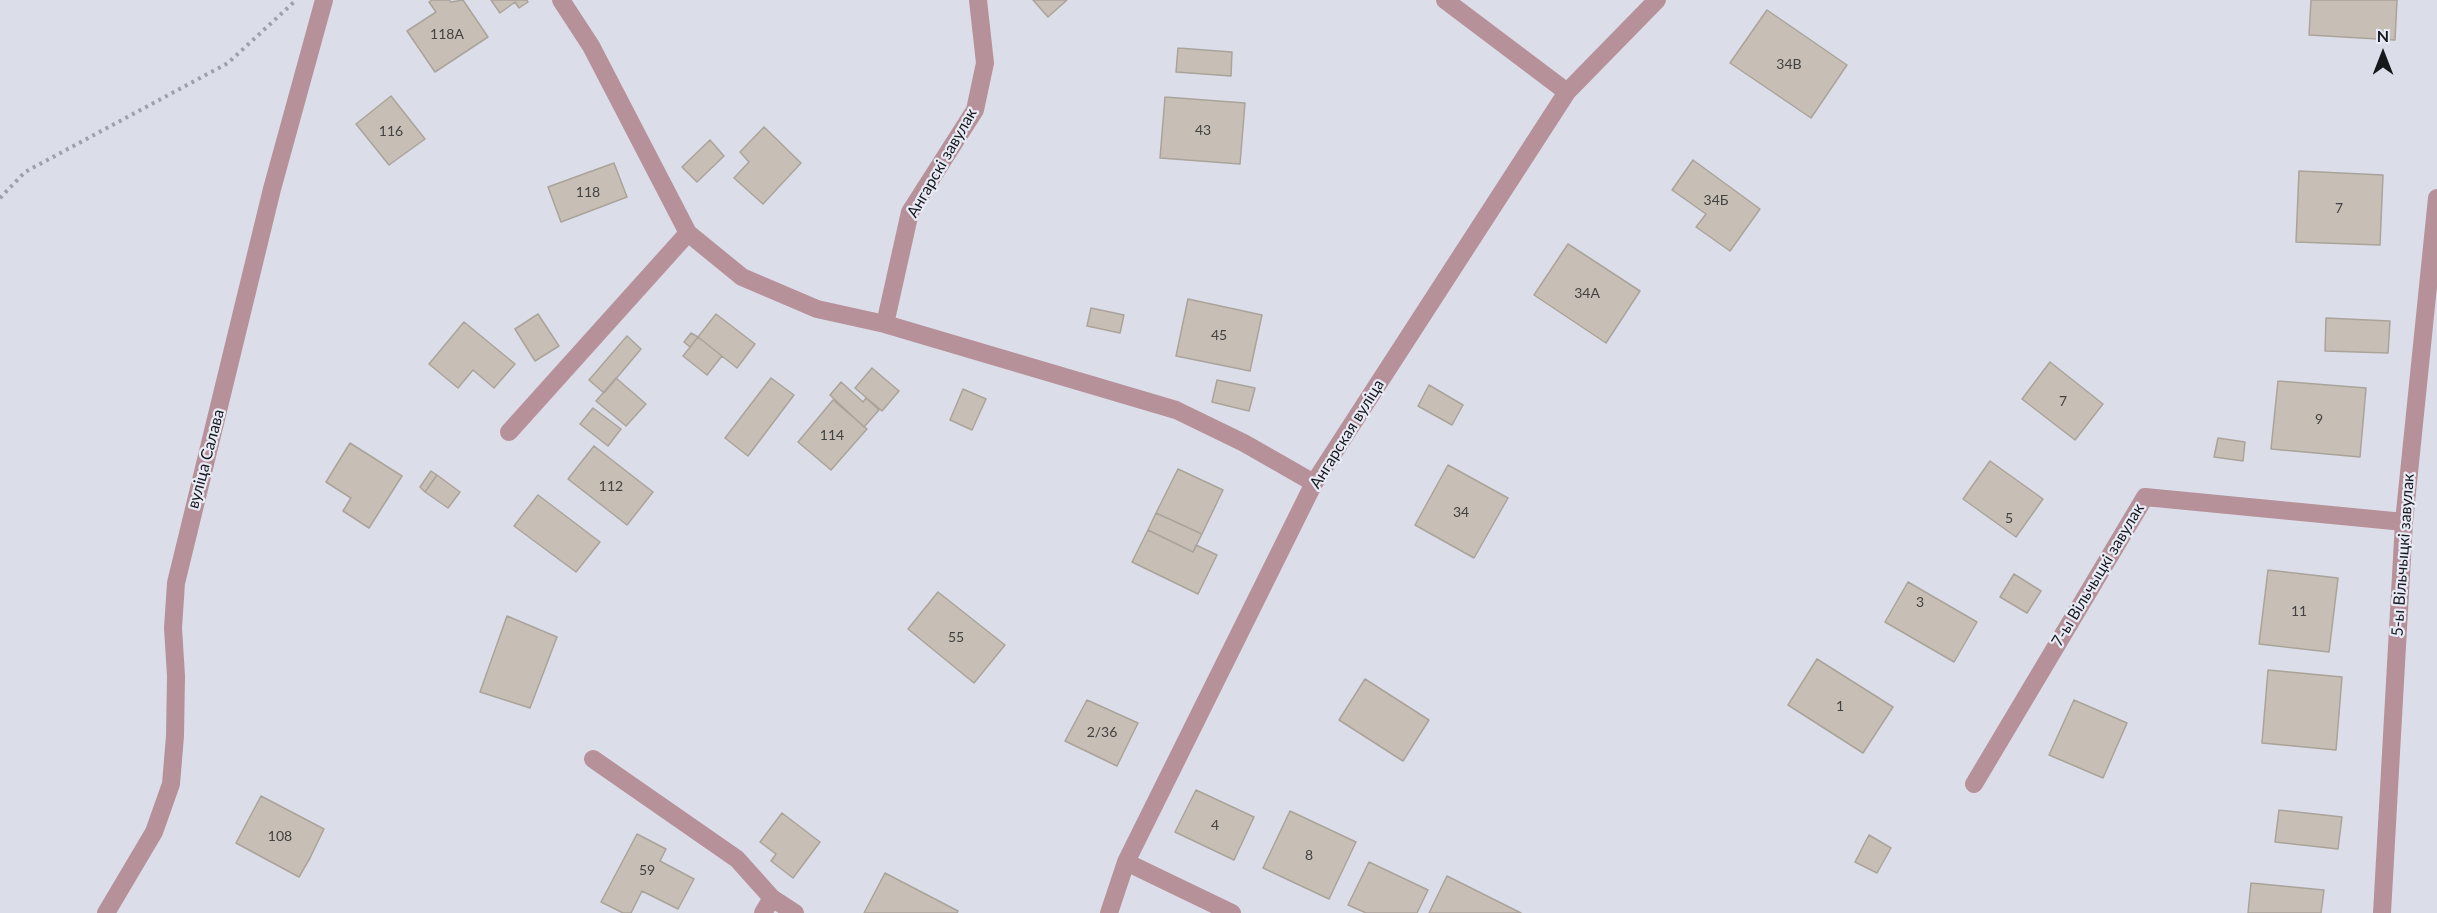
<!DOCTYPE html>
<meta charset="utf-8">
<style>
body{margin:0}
#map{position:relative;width:2437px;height:913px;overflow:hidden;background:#dbdee9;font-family:Lato,sans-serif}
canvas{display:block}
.north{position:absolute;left:2353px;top:24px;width:60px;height:60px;-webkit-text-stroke:4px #e8ebf6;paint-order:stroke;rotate:0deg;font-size:16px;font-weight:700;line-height:24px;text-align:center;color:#17181c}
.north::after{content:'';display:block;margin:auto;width:21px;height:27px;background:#17181c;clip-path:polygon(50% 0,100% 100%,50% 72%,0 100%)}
</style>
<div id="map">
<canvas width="2437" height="913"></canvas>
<div class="north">N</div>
</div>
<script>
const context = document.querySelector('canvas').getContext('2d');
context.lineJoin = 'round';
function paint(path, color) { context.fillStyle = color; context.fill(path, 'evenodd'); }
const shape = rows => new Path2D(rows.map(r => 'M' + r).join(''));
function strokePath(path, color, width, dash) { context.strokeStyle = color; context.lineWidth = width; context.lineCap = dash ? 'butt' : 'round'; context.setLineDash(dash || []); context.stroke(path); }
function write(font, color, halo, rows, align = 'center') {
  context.font = font + ' Lato,sans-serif'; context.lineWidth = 4.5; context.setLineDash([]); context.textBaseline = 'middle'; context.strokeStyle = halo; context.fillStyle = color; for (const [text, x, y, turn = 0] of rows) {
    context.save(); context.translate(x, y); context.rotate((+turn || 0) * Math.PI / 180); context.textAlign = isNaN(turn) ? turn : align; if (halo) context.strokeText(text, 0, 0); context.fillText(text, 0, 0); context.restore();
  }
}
const building = shape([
 [432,0,449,0,451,2,463,0,488,37,435,72,407,31,436,12,429,2,432,0],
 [491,0,527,0,528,2,519,8,515,2,500,13,491,0],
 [1033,0,1067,0,1048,17,1033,0],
 [2311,0,2397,0,2395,40,2309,35,2311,0],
 [1767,10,1847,65,1811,118,1730,63,1767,10],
 [1178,48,1232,52,1231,76,1176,72,1178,48],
 [391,96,425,139,389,165,356,124,391,96],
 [1165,97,1245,103,1240,164,1160,158,1165,97],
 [764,127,801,163,763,204,734,178,749,162,740,152,764,127],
 [710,140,724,156,697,182,682,167,710,140],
 [1693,160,1760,209,1730,251,1696,227,1706,214,1672,190,1693,160],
 [614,163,627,197,561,222,548,187,614,163],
 [2299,171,2383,175,2380,245,2296,242,2299,171],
 [1568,244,1640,291,1606,343,1534,295,1568,244],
 [1188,299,1262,315,1250,371,1176,356,1188,299],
 [1091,308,1124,315,1120,333,1087,326,1091,308],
 [538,314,559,346,535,361,515,329,538,314],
 [716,314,755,344,737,368,698,337,716,314],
 [2326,318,2390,321,2388,353,2325,351,2326,318],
 [464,322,515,364,494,388,473,370,458,388,429,364,464,322],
 [691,333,698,337,690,347,684,342,691,333],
 [627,336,641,349,604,393,589,380,627,336],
 [698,337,722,356,707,375,683,356,698,337],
 [2050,362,2103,404,2075,440,2022,399,2050,362],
 [872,368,899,391,882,411,855,388,872,368],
 [616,378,646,404,626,426,596,401,616,378],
 [771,378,794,395,748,456,725,438,771,378],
 [1217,380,1255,388,1249,411,1212,402,1217,380],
 [2278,381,2366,388,2360,457,2271,449,2278,381],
 [841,382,863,402,866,398,879,410,864,427,830,395,841,382],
 [1429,385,1463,405,1452,425,1418,406,1429,385],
 [963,389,986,399,972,430,950,420,963,389],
 [833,400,867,429,831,470,798,442,833,400],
 [593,408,621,429,608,446,580,424,593,408],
 [2218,438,2245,442,2243,461,2214,457,2218,438],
 [350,443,402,476,369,528,343,511,351,498,326,482,350,443],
 [594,446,653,492,627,525,568,479,594,446],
 [1990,461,2043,499,2016,537,1963,499,1990,461],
 [1448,465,1508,498,1474,558,1415,525,1448,465],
 [1178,469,1223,490,1202,534,1156,513,1178,469],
 [431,471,437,475,425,492,420,487,431,471],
 [437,475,460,492,448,508,425,492,437,475],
 [538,495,600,542,576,572,514,526,538,495],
 [1156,513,1202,534,1193,552,1148,530,1156,513],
 [1148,530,1193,552,1196,545,1217,555,1198,594,1132,562,1148,530],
 [2268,570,2338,578,2329,652,2259,644,2268,570],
 [2014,574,2041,591,2027,613,2000,597,2014,574],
 [1908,582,1977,622,1954,662,1885,622,1908,582],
 [938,592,1005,645,974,683,908,629,938,592],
 [507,616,557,637,530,708,480,692,507,616],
 [1817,659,1893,707,1863,753,1788,705,1817,659],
 [2268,670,2342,677,2336,750,2262,743,2268,670],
 [1365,679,1429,720,1403,761,1339,720,1365,679],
 [1087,700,1138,723,1117,766,1065,741,1087,700],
 [2074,700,2127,723,2103,778,2049,755,2074,700],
 [1196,790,1254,817,1234,860,1175,832,1196,790],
 [261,796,324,829,310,858,299,877,236,843,261,796],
 [2279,810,2342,817,2338,849,2275,842,2279,810],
 [1290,811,1356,842,1329,899,1263,868,1290,811],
 [782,813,820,842,793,878,771,861,776,854,760,842,782,813],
 [637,834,666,849,660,861,694,879,678,909,642,891,631,913,623,913,601,902,637,834],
 [1869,835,1891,848,1877,873,1855,862,1869,835],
 [1369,862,1428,890,1417,913,1366,913,1348,905,1369,862],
 [885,873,958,911,957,913,864,913,885,873],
 [1447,876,1521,913,1429,913,1447,876],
 [2251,883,2324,890,2321,913,2248,913,2251,883]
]);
const path = shape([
 [0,198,25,172,228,63,294,2]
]);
const minor = shape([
 [561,0,591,46,688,233,742,277,817,309,885,324,1176,410,1244,443,1314,483],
 [1445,0,1567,92],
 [885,324,910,212,975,110,985,63,978,0],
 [509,432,688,233],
 [593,759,737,859,772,898],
 [1974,784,2145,497,2404,522],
 [1126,862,1232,913],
 [106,913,154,832,171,784,175,736,176,676,173,628,176,583,272,189,324,0],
 [763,913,772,898,795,913],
 [1109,913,1126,862,1314,483,1567,92,1657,0],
 [2382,913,2404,522,2437,198]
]);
const numberNames = [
 ["118А",447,34],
 ["34В",1789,64],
 ["43",1203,130],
 ["116",391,131],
 ["118",588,192],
 ["34Б",1716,200],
 ["7",2339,208],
 ["34А",1587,293],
 ["45",1219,335],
 ["7",2063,401],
 ["9",2319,419],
 ["114",832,435],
 ["112",611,486],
 ["34",1461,512],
 ["5",2009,518],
 ["3",1920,602],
 ["11",2299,611],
 ["55",956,637],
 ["1",1840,706],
 ["2/36",1102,732],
 ["4",1215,825],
 ["108",280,836],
 ["8",1309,855],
 ["59",647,870]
];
const streetNames = [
 ["Ангарскі завулак",942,163,-60],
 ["Ангарская вуліца",1347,434,-58],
 ["вуліца Салава",206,459,-75],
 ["5-ы Вільчыцкі завулак",2403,555,-86],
 ["7-ы Вільчыцкі завулак",2098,575,-59]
];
paint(building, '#c7bfb6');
strokePath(building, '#aaa39a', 1.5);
strokePath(path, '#9fa1aa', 4, [3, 4.5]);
strokePath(minor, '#b79199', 18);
write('14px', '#434242', null, numberNames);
write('16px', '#17181c', '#e8ebf6', streetNames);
</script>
